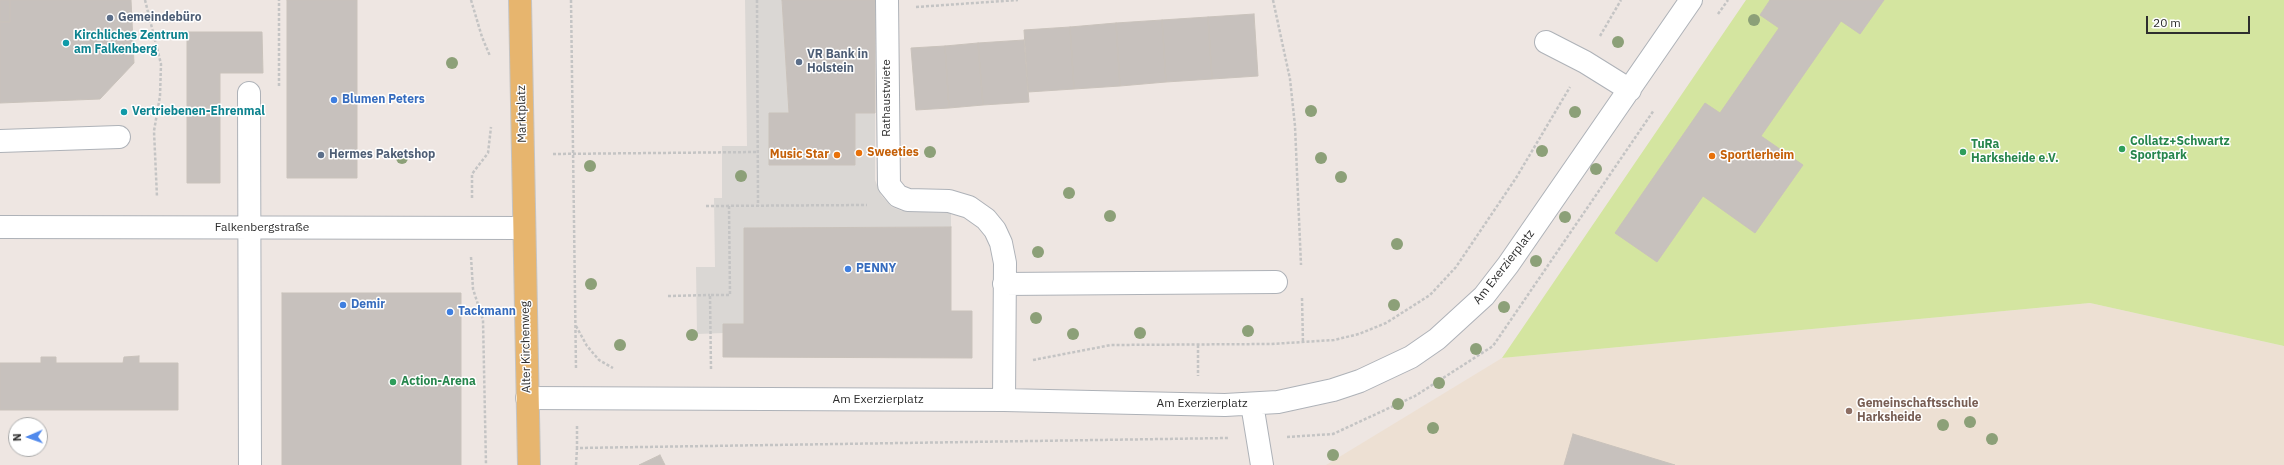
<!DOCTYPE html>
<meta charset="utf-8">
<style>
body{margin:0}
#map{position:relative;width:2284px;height:465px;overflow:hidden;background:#eee6e2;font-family:"IBM Plex Sans",sans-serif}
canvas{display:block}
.north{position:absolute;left:8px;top:417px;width:40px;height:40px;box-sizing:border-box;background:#fff;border:1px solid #ababab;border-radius:50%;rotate:268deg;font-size:11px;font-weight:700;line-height:16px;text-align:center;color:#2e2e2e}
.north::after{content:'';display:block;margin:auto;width:14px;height:18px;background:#5089ec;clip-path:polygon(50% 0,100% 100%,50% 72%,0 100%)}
.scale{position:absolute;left:2146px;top:16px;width:104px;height:18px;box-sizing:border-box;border:2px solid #2e2e2e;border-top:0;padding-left:5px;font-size:12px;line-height:14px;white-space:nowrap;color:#2e2e2e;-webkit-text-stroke:3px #fff;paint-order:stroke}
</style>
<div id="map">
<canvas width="2284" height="465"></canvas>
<div class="north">N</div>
<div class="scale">20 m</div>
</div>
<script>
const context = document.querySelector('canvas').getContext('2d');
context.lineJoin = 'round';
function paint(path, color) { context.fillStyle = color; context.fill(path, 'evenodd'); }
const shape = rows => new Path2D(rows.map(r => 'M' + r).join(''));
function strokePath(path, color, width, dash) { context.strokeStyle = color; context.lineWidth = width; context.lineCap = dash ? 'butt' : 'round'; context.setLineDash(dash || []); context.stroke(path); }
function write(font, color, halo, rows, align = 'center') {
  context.font = font + ' "IBM Plex Sans",sans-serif'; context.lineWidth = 3; context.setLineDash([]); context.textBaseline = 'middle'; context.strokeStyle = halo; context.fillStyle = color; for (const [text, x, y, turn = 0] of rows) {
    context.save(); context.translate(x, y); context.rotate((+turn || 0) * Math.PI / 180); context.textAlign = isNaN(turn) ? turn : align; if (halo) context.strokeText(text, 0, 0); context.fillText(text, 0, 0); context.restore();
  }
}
const education = shape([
 [2090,303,2284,346,2284,465,1326,465,1502,358]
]);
const pitch = shape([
 [1746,0,2284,0,2284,346,2090,303,1502,358]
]);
const plaza = shape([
 [745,0,782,0,789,113,769,113,769,165,854,165,855,113,875,113,875,180,881,195,892,207,902,211,951,213,951,227,744,228,744,324,723,324,724,333,697,334,696,267,715,267,714,198,722,198,722,146,747,146]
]);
const building = shape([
 [0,0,10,0,10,22,0,22,0,0],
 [10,0,131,0,134,63,100,99,0,103,0,22,10,22,10,0],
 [287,0,357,0,357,178,287,178,287,0],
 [782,0,875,0,875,113,855,113,855,165,769,165,769,113,789,113,782,0],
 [1770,0,1884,0,1860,34,1841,21,1761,136,1803,165,1755,233,1703,196,1657,262,1615,233,1705,103,1720,113,1779,28,1760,15,1770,0],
 [1254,14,1258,76,1212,79,1208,17,1254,14],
 [1208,17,1212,79,1166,82,1162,20,1208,17],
 [1162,20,1166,82,1120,86,1116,23,1162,20],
 [1116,23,1120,86,1074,89,1070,27,1116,23],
 [1070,27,1074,89,1028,92,1024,30,1070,27],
 [187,32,262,32,263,73,220,73,220,183,187,183,187,32],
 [1024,40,1029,102,983,105,978,43,1024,40],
 [978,43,983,105,949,108,945,46,978,43],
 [945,46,949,108,916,110,911,48,945,46],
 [951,227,951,311,972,311,972,358,723,357,723,324,744,324,744,228,951,227],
 [282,293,461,293,461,465,282,465,282,293],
 [139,356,139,363,178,363,178,410,0,410,0,363,41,363,41,357,56,357,56,363,123,363,124,357,139,356],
 [1573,434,1675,465,1564,465,1573,434],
 [660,455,665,465,639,465,660,455]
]);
const path = shape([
 [145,0,161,64,160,96,154,131,157,197],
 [471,0,482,37,490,56],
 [571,0,576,369],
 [757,0,758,206],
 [1273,0,1290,79,1295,126,1301,265],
 [916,7,1018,0],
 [1718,14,1728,0],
 [1600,36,1621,0],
 [279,86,279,0],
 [553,154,758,152],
 [472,198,472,174,488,153,491,127],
 [706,206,867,205],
 [471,257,473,289,483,320,486,465],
 [668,296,710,295],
 [1302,298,1303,343],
 [576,326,587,346,599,360,613,368],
 [1198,345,1198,376],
 [1033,360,1111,345,1271,344,1334,340,1359,334,1386,323,1430,295,1456,267,1516,178,1570,87],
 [711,369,710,295,730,295,729,206],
 [577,426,577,448,1228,438],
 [1287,437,1333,434,1415,396,1493,346,1654,110],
 [576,465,577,448]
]);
const minor = shape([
 [887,0,889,185,898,196,908,200,949,201,969,207,986,219,995,230,1001,243,1005,263,1004,400],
 [1546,42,1585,62,1630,90],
 [249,93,250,465],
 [0,141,119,137],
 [0,227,524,228],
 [1004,284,1276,282],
 [527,398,1004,400,1225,405,1278,402,1333,390,1360,381,1411,357,1437,339,1484,296,1508,265,1691,0],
 [1252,404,1262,465]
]);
const major = shape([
 [520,0,529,465]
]);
const trees = [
 [1754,20],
 [1618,42],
 [452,63],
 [1311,111],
 [1575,112],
 [1542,151],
 [930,152],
 [402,158],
 [1321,158],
 [590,166],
 [1596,169],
 [741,176],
 [1341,177],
 [1069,193],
 [1110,216],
 [1565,217],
 [1397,244],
 [1038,252],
 [1536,261],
 [591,284],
 [1394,305],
 [1504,307],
 [1036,318],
 [1248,331],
 [1140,333],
 [1073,334],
 [692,335],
 [620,345],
 [1476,349],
 [1439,383],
 [1398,404],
 [1970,422],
 [1943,425],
 [1433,428],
 [1992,439],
 [1333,455]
];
const markers = [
 [110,18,4,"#5c6f8a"],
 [66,43,4,"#0f9aa8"],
 [799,62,4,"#5c6f8a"],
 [334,100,4,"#3f7fe0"],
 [124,112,4,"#0f9aa8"],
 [2122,149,4,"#2e9e5b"],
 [1963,152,4,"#2e9e5b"],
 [859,153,4,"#e8710a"],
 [321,155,4,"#5c6f8a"],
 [837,155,4,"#e8710a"],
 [1712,156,4,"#e8710a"],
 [848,269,4,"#3f7fe0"],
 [343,305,4,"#3f7fe0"],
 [450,312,4,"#3f7fe0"],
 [393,382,4,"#2e9e5b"],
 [1849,411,4,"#8d6e63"]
];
const serviceNames = [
 ["Gemeindebüro",118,18],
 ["VR Bank in",807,55],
 ["Holstein",807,69],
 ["Hermes Paketshop",329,155]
];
const cultureNames = [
 ["Kirchliches Zentrum",74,36],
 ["am Falkenberg",74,50],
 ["Vertriebenen-Ehrenmal",132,112]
];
const streetNames = [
 ["Rathaustwiete",887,98,-90],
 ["Marktplatz",522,114,-91],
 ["Falkenbergstraße",262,228],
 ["Am Exerzierplatz",1504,267,-52],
 ["Alter Kirchenweg",526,347,-91],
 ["Am Exerzierplatz",878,400],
 ["Am Exerzierplatz",1202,404]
];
const shopNames = [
 ["Blumen Peters",342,100],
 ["PENNY",856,269],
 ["Demir",351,305],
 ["Tackmann",458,312]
];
const leisureNames = [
 ["Collatz+Schwartz",2130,142],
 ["Sportpark",2130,156],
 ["TuRa",1971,145],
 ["Harksheide e.V.",1971,159],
 ["Action-Arena",401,382]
];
const foodNames = [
 ["Sweeties",867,153],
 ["Music Star",829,155,"right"],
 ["Sportlerheim",1720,156]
];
const educationNames = [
 ["Gemeinschaftsschule",1857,404],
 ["Harksheide",1857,418]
];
paint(education, '#ede0d3');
paint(pitch, '#d4e5a0');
paint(plaza, '#dad7d4');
paint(building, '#c7c1bd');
strokePath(building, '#c9c2bb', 1);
strokePath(minor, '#aeb2b8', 24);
strokePath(major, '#c4c4c4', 24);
strokePath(path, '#c4c4c4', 2.5, [3, 2]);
strokePath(minor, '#fff', 22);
strokePath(major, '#e7b56e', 22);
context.fillStyle = '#8ca078';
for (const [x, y] of trees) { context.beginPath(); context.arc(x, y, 6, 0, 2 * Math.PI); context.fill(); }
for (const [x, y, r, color] of markers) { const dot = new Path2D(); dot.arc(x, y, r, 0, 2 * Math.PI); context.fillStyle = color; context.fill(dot); strokePath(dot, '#fff', 1.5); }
write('bold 12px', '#4e5e75', '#fff', serviceNames, 'left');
write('bold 12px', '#0d838f', '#fff', cultureNames, 'left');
write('12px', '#2e2e2e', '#fff', streetNames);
write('bold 12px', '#366cbe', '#fff', shopNames, 'left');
write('bold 12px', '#27864d', '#fff', leisureNames, 'left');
write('bold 12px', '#c56008', '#fff', foodNames, 'left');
write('bold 12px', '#785e54', '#fff', educationNames, 'left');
</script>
